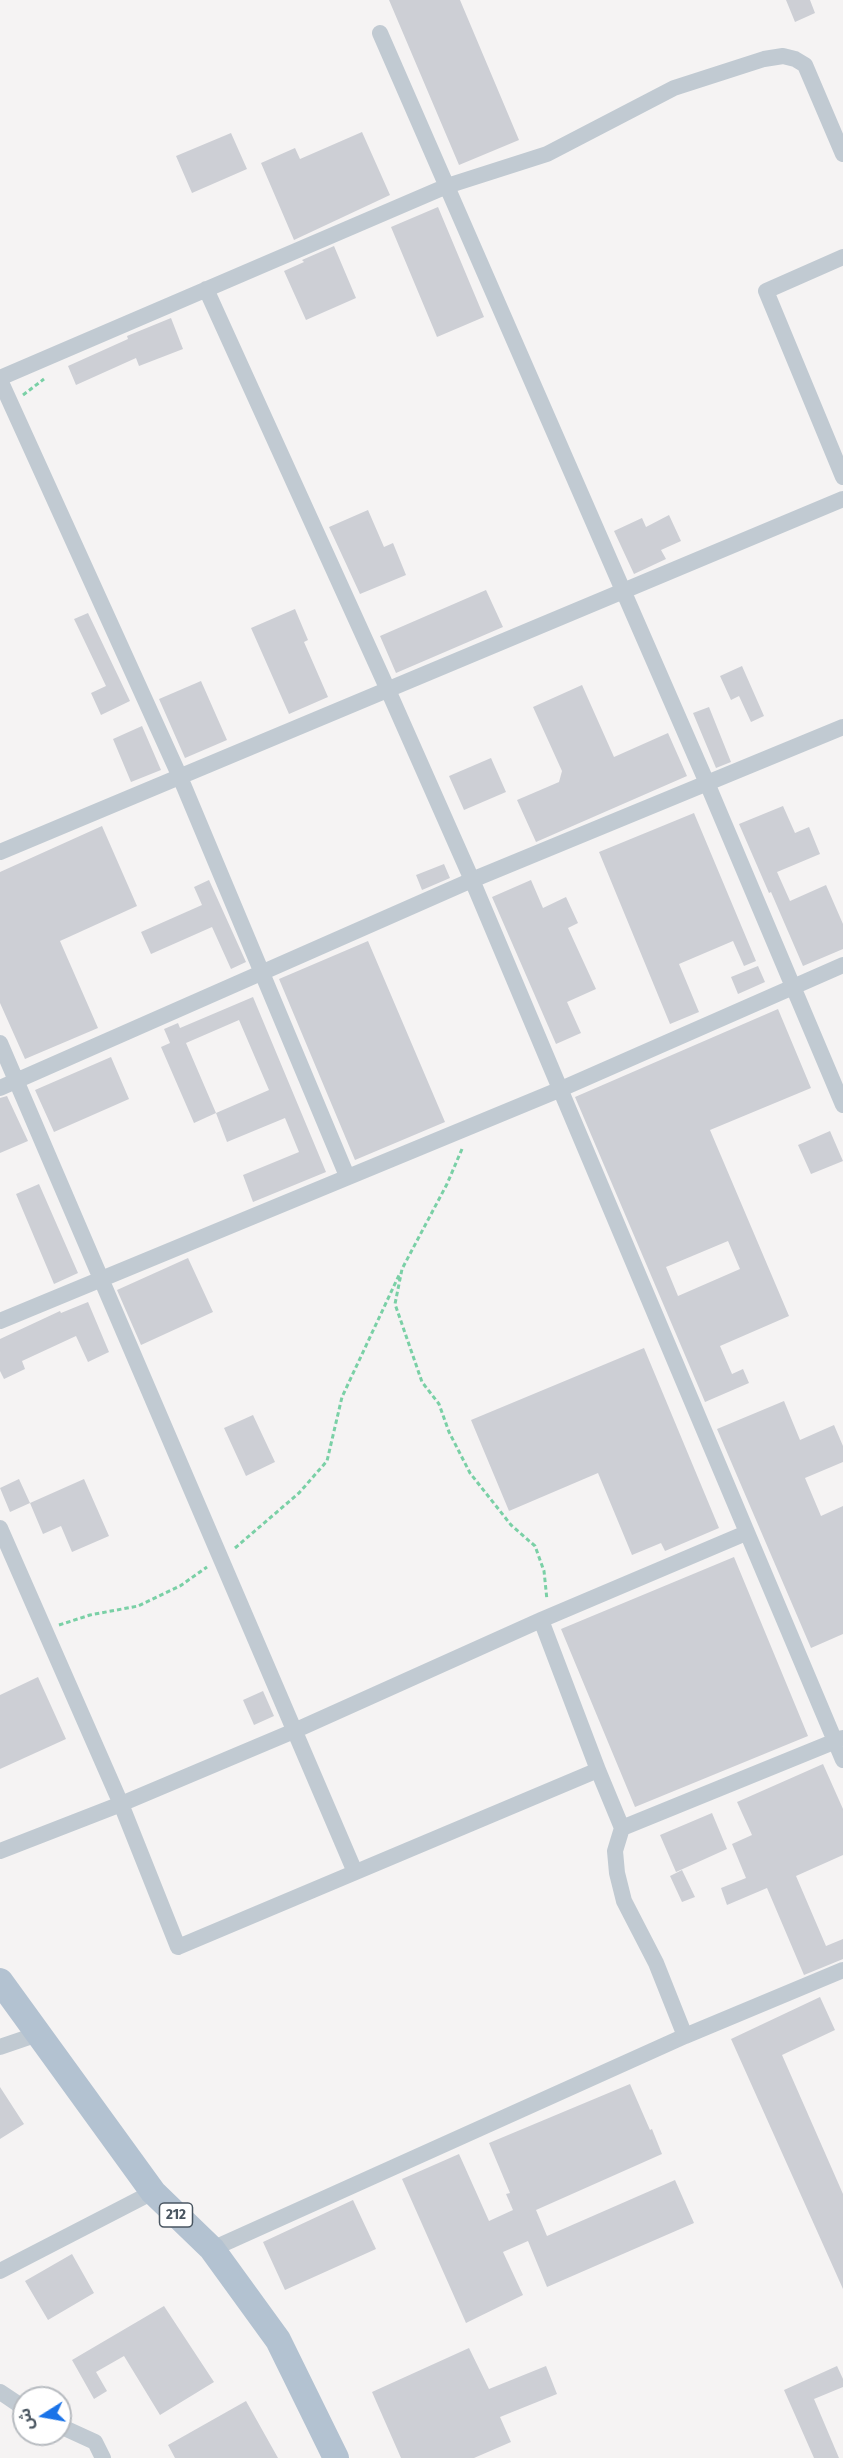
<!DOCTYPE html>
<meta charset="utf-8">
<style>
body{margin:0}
#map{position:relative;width:843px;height:2458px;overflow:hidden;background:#f5f3f3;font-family:"Fira Sans Condensed","Noto Sans Arabic",sans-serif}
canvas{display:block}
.north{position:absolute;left:12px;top:2386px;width:60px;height:60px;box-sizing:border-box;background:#fff;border:2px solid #b7bbc0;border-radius:50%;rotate:259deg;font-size:16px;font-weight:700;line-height:24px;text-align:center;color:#4a5661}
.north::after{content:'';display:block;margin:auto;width:21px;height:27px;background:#1a73e8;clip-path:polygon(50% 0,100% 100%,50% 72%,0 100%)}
</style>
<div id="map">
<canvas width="843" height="2458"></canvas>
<div class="north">ش</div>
</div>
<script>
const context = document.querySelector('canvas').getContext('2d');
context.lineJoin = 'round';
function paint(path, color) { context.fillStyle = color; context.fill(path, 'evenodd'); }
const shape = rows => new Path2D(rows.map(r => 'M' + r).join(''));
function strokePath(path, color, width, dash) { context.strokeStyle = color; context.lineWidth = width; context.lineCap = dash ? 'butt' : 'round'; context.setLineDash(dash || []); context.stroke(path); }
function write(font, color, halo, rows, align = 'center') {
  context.font = font + ' "Fira Sans Condensed",sans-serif'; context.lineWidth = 5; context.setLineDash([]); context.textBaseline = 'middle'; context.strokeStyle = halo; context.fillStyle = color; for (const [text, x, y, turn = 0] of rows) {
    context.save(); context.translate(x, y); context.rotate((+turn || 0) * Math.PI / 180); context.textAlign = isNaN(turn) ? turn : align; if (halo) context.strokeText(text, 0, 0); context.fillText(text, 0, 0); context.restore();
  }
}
const building = shape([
 [389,0,460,0,519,140,459,165],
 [786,0,810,0,815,13,795,22],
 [362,132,390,195,294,240,261,163,295,148,300,159],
 [231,133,247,169,192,193,176,156],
 [438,207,484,317,437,337,391,227],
 [334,246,356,298,306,320,284,271,304,262,302,260],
 [171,318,183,349,139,366,136,358,76,385,68,366,128,339,127,336],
 [368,510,384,547,393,543,406,575,360,594,329,527],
 [669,515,681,541,661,550,666,559,634,574,614,531,642,518,646,527],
 [486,590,503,627,396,673,380,636],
 [295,609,308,640,304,642,328,697,289,714,251,628],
 [88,613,130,701,101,715,91,693,106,686,74,619],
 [742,666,764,716,751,722,739,696,731,700,720,676],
 [201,681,227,740,185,758,159,699],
 [582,685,614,757,668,733,687,776,536,842,517,800,559,782,562,771,533,707],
 [709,707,731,762,716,768,693,713],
 [142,726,161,770,131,782,113,739],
 [491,758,506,792,464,810,449,776],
 [783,806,795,833,809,827,820,854,777,872,790,901,826,885,843,924,843,949,803,966,771,892,769,893,739,824],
 [694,813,756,961,744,966,733,941,679,964,699,1012,670,1024,599,852],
 [102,826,137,906,60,941,98,1028,25,1059,0,1003,0,872],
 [444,864,450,878,422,890,416,875],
 [209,880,246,962,231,969,212,927,151,954,141,932,202,905,194,887],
 [531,880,543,908,566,897,578,923,568,928,596,989,567,1002,581,1033,556,1044,492,897],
 [368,941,445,1122,355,1160,279,979],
 [758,966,765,982,738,994,731,977],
 [253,997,326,1172,253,1202,243,1175,299,1152,285,1118,227,1142,216,1113,194,1123,161,1047,170,1043,164,1029,178,1023,180,1028],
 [239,1020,269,1090,216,1113,186,1043],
 [778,1009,811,1088,710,1130,789,1316,720,1346,732,1374,743,1369,749,1383,705,1402,575,1097],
 [728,1241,740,1269,678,1296,666,1267],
 [111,1057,129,1099,54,1132,35,1090],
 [7,1096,28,1141,0,1153,0,1098],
 [830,1131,843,1161,811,1174,798,1145],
 [39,1184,78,1273,54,1284,16,1194],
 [188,1258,213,1312,141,1345,117,1290],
 [88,1302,109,1352,88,1362,76,1336,22,1361,25,1369,4,1379,0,1371,0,1339,60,1311,61,1313],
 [644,1348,719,1528,665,1551,661,1543,632,1555,598,1473,509,1511,471,1420],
 [784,1401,800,1440,834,1425,843,1446,843,1462,805,1478,821,1516,843,1506,843,1634,811,1648,717,1429],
 [253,1415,275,1462,246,1476,224,1428],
 [19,1479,30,1503,10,1512,0,1488],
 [84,1479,109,1536,72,1552,61,1526,43,1534,30,1503],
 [734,1557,808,1736,635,1807,561,1629],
 [38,1677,66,1739,0,1769,0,1695],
 [263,1691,274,1716,254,1725,243,1700],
 [823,1764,843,1809,843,1855,796,1876,826,1946,843,1939,843,1959,804,1975,767,1888,727,1905,721,1888,746,1878,732,1844,752,1835,737,1802],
 [712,1813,727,1849,676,1872,660,1835],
 [682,1870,695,1897,682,1902,670,1876],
 [820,1997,835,2030,782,2055,843,2194,843,2289,731,2039],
 [630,2084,650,2130,652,2129,662,2154,536,2210,547,2236,675,2180,694,2223,547,2287,528,2241,503,2252,523,2295,466,2323,402,2179,459,2154,489,2221,513,2210,506,2194,510,2193,489,2143],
 [0,2087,24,2124,0,2139],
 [353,2200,376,2249,285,2290,263,2242],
 [72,2254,94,2293,48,2320,25,2281],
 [164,2306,214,2382,160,2415,124,2356,96,2372,107,2391,94,2399,72,2360],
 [469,2348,489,2389,546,2366,557,2394,500,2417,511,2442,474,2458,401,2458,372,2392],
 [837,2366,843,2379,843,2387,814,2399,839,2458,814,2458,784,2390],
 [246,2401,278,2458,175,2458,168,2445]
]);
const path = shape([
 [23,395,44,379],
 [462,1149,447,1184,402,1269,395,1304,422,1382,439,1404,449,1432,470,1473,511,1525,535,1546,544,1571,547,1600],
 [235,1548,299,1493,327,1461,342,1397,400,1273],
 [59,1625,90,1615,138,1606,180,1586,207,1567]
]);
const minor = shape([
 [380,33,707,783,843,1105],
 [843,257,766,291,843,477],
 [206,289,388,690,472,880,843,1760],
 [0,378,447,186,547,154,674,88,764,59,783,56,795,59,805,65,843,154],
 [0,380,180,777,347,1176],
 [0,852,843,499],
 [0,1043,355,1872],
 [0,1088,472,880,843,727],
 [0,1321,561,1089,843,965],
 [0,1528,121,1804,178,1947,598,1770,541,1620],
 [598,1770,622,1828,615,1851,617,1873,624,1901,656,1963,685,2036],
 [622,1828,843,1738],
 [0,1851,121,1804,294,1731,541,1620,746,1533],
 [0,2047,38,2034],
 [212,2249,685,2036,843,1970],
 [0,2271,153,2192],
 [0,2392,24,2408],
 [60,2426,95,2442,103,2458]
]);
const primary = shape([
 [0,1981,153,2192,212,2249,278,2340,336,2458]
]);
const shields = [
 [176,2215,33]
];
const shieldNames = [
 ["212",176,2215]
];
paint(building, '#cdcfd5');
strokePath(path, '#7ad0a6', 3, [4.5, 3]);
strokePath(minor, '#c1cad2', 16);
strokePath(primary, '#b3c2d1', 26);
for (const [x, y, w] of shields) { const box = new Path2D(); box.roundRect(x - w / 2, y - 12, w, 24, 4.5); context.fillStyle = '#fff'; context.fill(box); strokePath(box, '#4a5661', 1.5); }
write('bold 15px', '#4a5661', null, shieldNames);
</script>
